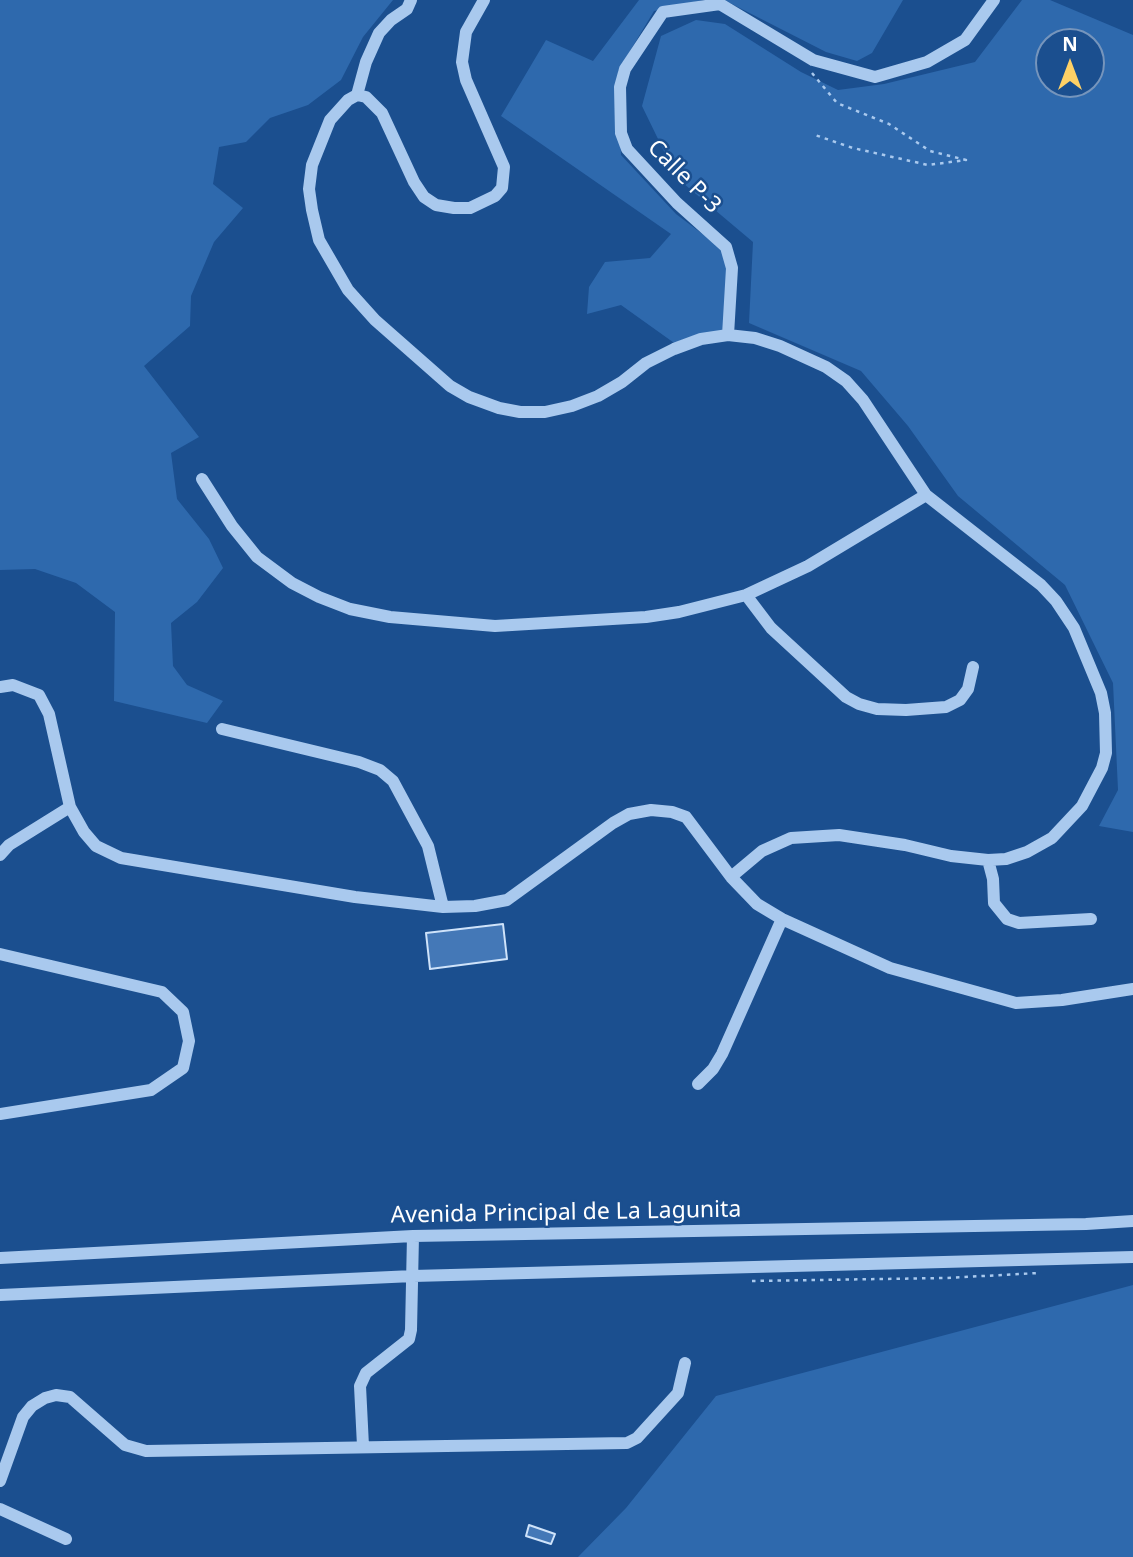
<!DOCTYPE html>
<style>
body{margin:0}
#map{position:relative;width:1133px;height:1557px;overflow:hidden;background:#1b4f8f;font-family:"Noto Sans",sans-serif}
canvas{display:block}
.north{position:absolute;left:1035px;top:28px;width:70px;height:70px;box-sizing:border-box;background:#1b4f8f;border:2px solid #7695bc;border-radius:50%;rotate:0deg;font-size:19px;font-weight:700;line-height:28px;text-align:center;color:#fff}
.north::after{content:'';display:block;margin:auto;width:24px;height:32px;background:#ffd166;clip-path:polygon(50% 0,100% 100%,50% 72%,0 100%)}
</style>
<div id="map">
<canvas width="1133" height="1557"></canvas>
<div class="north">N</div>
</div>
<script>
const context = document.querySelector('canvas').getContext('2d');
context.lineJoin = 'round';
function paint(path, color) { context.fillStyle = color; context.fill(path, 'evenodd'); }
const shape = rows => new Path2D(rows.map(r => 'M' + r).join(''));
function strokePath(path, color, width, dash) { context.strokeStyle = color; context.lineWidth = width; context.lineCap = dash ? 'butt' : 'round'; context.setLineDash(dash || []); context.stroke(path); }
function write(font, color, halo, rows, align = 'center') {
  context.font = font + ' "Noto Sans",sans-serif'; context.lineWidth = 5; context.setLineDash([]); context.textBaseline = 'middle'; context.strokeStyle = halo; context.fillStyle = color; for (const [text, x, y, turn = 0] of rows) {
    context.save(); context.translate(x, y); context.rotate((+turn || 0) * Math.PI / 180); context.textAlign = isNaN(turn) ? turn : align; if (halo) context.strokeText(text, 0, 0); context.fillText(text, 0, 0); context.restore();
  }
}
const green = shape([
 [0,0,393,0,363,37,341,80,308,105,270,118,246,142,219,147,213,184,243,208,214,242,191,296,190,326,144,366,199,437,171,453,177,499,209,539,223,568,197,602,171,623,173,666,187,685,223,701,207,723,114,701,115,612,76,583,35,569,0,570],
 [639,0,703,0,654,11,618,71,621,155,676,214,729,254,726,337,677,345,621,305,587,314,589,287,605,262,650,258,671,234,501,116,546,40,593,61],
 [724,0,903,0,872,53,857,61,826,52],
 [1022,0,1050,0,1133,35,1133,832,1099,826,1118,790,1113,683,1065,585,958,496,908,426,861,371,749,323,753,242,677,178,642,106,661,36,696,20,725,24,801,72,838,90,884,84,975,62],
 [1049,42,1091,42,1091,84,1049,84],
 [1133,1285,1133,1557,578,1557,626,1508,716,1396]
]);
const building = shape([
 [503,924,507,959,430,969,426,933,503,924],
 [529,1525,555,1534,551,1544,526,1536,529,1525]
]);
const path = shape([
 [812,73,837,103,889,124,930,151,966,160,928,165,853,148,815,135],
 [752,1281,946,1278,1039,1273]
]);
const minor = shape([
 [357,95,348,100,330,120,312,165,309,189,312,210,319,240,348,290,375,320,450,386,469,397,499,408,520,412,545,412,572,406,598,396,622,382,646,363,674,349,701,339,728,335,755,338,780,346,826,367,846,381,863,400,926,495,1041,585,1056,601,1074,628,1101,693,1105,713,1106,753,1102,768,1082,806,1052,838,1027,852,1006,859,988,860,951,856,905,845,839,835,791,838,762,851,731,877],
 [357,95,366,97,382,113,414,182,424,197,436,205,454,208,470,208,495,196,502,188,504,167,466,80,462,62,466,32,484,0],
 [357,95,366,62,379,33,391,20,407,9,411,0],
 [728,335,732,268,726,247,677,203,627,149,621,133,620,87,625,69,663,12,720,4,813,60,875,77,927,62,965,40,994,0],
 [202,479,232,526,257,557,292,583,319,597,350,609,390,617,495,626,646,617,679,612,746,595,808,566,926,495],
 [746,595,771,628,846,697,859,704,877,709,906,710,946,707,960,700,968,689,973,667],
 [0,687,13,685,39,695,49,714,70,807,84,832,96,846,121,858,355,897,443,907,475,906,507,900,613,823,629,814,651,810,672,812,686,817,731,877,757,904,782,919,890,968,1016,1003,1062,1000,1133,989],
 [222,729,359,762,380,770,393,781,428,846,443,907],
 [0,855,9,845,70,807],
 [988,860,993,879,994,903,1007,919,1019,923,1091,919],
 [0,954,162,992,183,1012,189,1041,183,1068,151,1090,0,1114],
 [698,1084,713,1069,722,1054,782,919],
 [0,1258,413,1236,1086,1224,1133,1221],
 [0,1295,413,1276,1133,1257],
 [363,1446,360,1386,366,1373,409,1339,411,1330,413,1236],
 [0,1481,23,1417,32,1406,45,1398,56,1395,70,1397,125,1445,146,1451,627,1443,637,1438,678,1393,685,1363],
 [0,1509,66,1539]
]);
const streetNames = [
 ["Calle P-3",684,177,45],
 ["Avenida Principal de La Lagunita",566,1213,-1]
];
paint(green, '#2e69ad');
paint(building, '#4478b7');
strokePath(building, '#cfe3fa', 2);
strokePath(path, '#a9c9ee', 2.5, [3.5, 5]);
strokePath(minor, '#a9c9ee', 12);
write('23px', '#fff', '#1b4f8f', streetNames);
</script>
